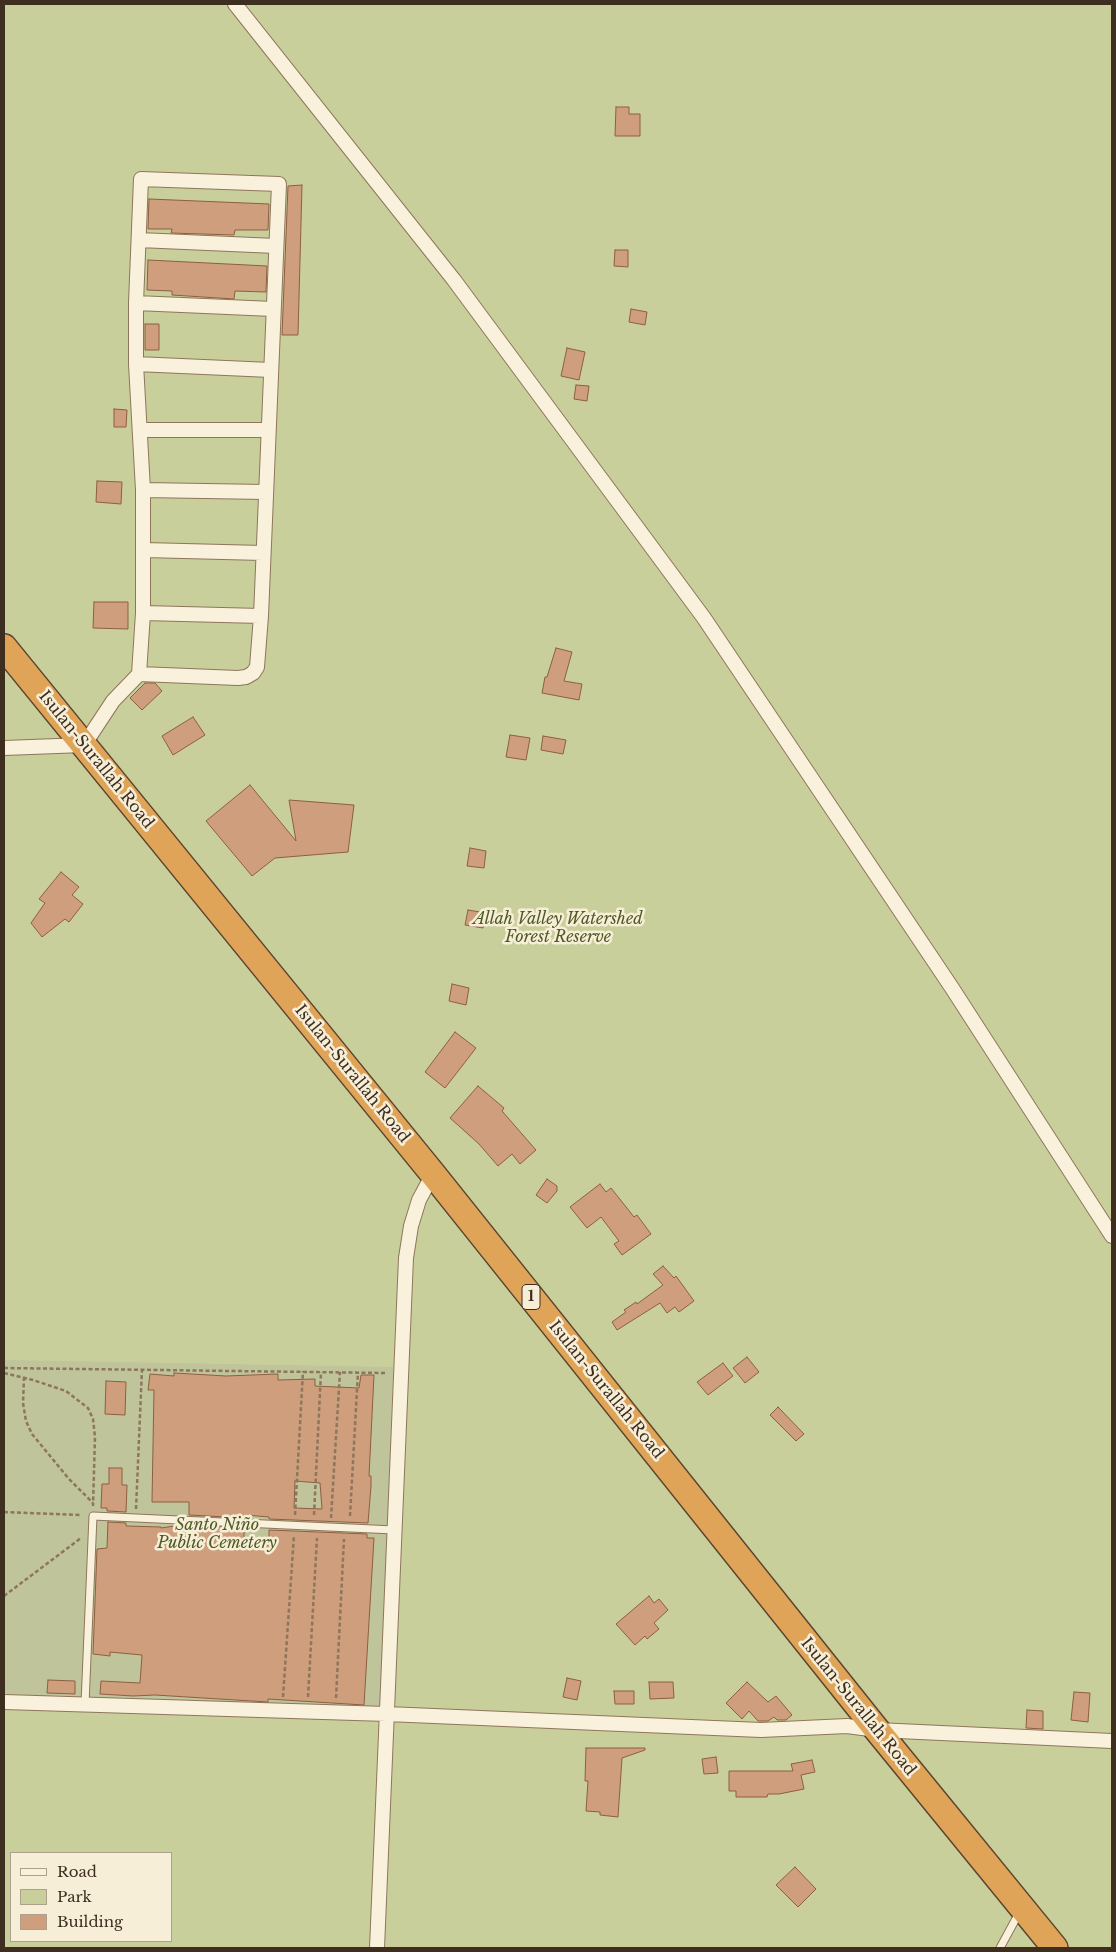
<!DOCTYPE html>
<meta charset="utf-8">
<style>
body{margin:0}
#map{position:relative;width:1116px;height:1952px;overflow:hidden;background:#f0e4c8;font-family:"Libre Baskerville",serif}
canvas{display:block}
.frame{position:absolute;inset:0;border:5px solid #3d2e20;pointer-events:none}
.legend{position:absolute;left:10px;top:1852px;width:162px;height:90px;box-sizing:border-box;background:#f7eed8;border:1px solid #ada18e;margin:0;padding:6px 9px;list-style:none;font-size:15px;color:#3d2e20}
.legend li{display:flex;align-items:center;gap:10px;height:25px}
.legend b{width:25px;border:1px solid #ada18e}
</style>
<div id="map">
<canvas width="1116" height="1952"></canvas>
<div class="frame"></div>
<ul class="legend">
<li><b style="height:6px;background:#faf1dc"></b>Road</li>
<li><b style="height:14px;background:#c9cf9b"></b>Park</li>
<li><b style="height:14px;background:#cf9f7d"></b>Building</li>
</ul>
</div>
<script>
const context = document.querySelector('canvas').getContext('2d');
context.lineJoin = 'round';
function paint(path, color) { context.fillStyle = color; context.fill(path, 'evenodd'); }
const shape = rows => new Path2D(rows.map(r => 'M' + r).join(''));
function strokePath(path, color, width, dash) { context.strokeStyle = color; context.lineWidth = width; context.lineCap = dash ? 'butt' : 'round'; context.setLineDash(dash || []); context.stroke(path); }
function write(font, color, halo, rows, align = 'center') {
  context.font = font + ' "Libre Baskerville",serif'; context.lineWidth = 5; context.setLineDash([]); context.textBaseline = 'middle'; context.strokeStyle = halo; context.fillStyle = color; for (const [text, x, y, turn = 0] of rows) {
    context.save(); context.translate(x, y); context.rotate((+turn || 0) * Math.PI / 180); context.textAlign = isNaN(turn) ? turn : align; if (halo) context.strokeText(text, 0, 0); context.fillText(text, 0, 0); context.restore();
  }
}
const green = shape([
 [4,4,1112,4,1112,1948,4,1948],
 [11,1853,171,1853,171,1941,11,1941]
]);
const cemetery = shape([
 [4,1360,393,1367,381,1710,4,1697]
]);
const building = shape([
 [616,107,629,107,629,114,640,114,640,136,615,136,616,107],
 [302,185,298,335,282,335,288,186,302,185],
 [149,199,269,204,268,230,235,230,234,235,171,233,172,229,148,229,149,199],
 [615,250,628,250,628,267,614,266,615,250],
 [148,260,267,266,266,292,235,291,234,299,172,295,172,291,147,290,148,260],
 [631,309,647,312,645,325,629,322,631,309],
 [145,324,159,324,159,350,145,350,145,324],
 [567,348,585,352,579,380,561,376,567,348],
 [576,385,589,386,587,401,574,399,576,385],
 [114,409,127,410,126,427,114,427,114,409],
 [97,481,122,482,121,504,96,502,97,481],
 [94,602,128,602,128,629,93,628,94,602],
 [556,648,572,652,564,681,582,684,579,700,542,693,545,677,547,677,556,648],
 [145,683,155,683,162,691,142,710,130,698,145,683],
 [193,717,205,735,173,755,162,736,193,717],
 [510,735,530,738,526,760,506,757,510,735],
 [543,736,566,740,563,754,541,750,543,736],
 [250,785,296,841,289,800,354,805,348,852,275,858,252,876,206,821,250,785],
 [470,848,486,851,484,868,467,866,470,848],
 [61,872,79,887,72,895,83,904,69,922,65,919,42,937,31,923,45,903,39,899,61,872],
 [468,910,486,913,483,928,465,925,468,910],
 [452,984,469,988,466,1005,449,1001,452,984],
 [455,1032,476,1048,445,1088,425,1072,455,1032],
 [478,1086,504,1108,502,1111,536,1150,520,1164,512,1154,498,1166,479,1144,450,1118,478,1086],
 [547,1179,557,1186,557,1191,547,1203,536,1195,547,1179],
 [600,1184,606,1192,611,1188,634,1217,637,1215,651,1234,622,1255,614,1244,619,1241,601,1217,587,1228,570,1207,600,1184],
 [663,1266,674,1278,676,1276,694,1301,679,1312,675,1307,667,1313,660,1303,617,1330,612,1322,626,1312,624,1310,636,1302,637,1304,663,1285,653,1274,663,1266],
 [747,1357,759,1372,745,1383,733,1368,747,1357],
 [723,1363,733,1376,708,1395,697,1382,723,1363],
 [174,1373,226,1376,278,1374,278,1380,315,1379,315,1386,359,1388,361,1375,374,1375,369,1476,371,1476,371,1486,368,1523,269,1519,269,1517,245,1515,245,1518,189,1515,189,1502,152,1502,154,1390,148,1390,150,1374,174,1376,174,1373],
 [295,1481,320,1483,322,1509,294,1508,295,1481],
 [106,1381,126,1382,125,1415,105,1414,106,1381],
 [778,1407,804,1434,796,1441,770,1415,778,1407],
 [109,1468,122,1468,122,1485,127,1485,126,1512,107,1511,107,1508,101,1508,102,1484,109,1484,109,1468],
 [108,1522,126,1523,126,1526,161,1527,161,1528,181,1525,244,1528,244,1542,269,1545,269,1530,367,1534,367,1538,374,1538,364,1705,268,1699,268,1702,155,1695,133,1696,100,1694,101,1681,140,1683,142,1655,110,1652,110,1656,93,1654,97,1549,107,1548,108,1522],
 [649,1596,654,1603,659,1599,668,1610,654,1623,659,1629,647,1639,645,1636,635,1645,616,1624,649,1596],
 [567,1678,581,1681,577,1700,563,1697,567,1678],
 [48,1680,75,1681,75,1694,47,1693,48,1680],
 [649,1682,673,1682,674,1698,650,1699,649,1682],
 [747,1682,768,1702,776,1696,792,1715,786,1720,777,1720,774,1717,768,1721,758,1721,749,1711,742,1719,726,1703,747,1682],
 [614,1691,634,1691,634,1704,615,1704,614,1691],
 [1074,1692,1090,1693,1088,1722,1071,1720,1074,1692],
 [1027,1710,1043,1711,1043,1729,1026,1728,1027,1710],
 [586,1748,645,1748,645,1750,622,1758,618,1817,600,1815,600,1812,586,1811,588,1781,585,1781,586,1748],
 [716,1757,718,1773,704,1774,702,1759,716,1757],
 [812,1760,815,1772,801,1775,804,1789,779,1794,768,1794,767,1797,736,1797,736,1791,729,1791,729,1771,793,1771,791,1764,812,1760],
 [795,1867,816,1889,798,1907,776,1885,795,1867]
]);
const path = shape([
 [4,1368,387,1373],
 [4,1373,33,1380,66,1391,88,1408,93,1419,95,1437,93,1506],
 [24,1377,23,1403,26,1421,32,1434,69,1479,93,1503],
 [136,1509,142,1369],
 [4,1512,82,1515],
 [295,1515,303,1371],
 [314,1515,321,1372],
 [350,1516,358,1372],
 [331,1518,340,1372],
 [4,1596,81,1538],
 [283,1697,294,1535],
 [308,1697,317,1538],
 [336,1698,344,1539]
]);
const lane = shape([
 [85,1704,93,1516,394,1530],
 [1000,1948,1019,1913]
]);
const street = shape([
 [235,4,454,280,704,618,952,988,1112,1236],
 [139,240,276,246],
 [136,303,273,309],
 [136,364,271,370],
 [140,430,268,430],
 [143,490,266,492],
 [144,550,263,553],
 [143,613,261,616],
 [4,748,84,745,113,701,139,674,143,613,143,490,136,364,136,303,141,179,279,184,261,616,257,667,253,673,246,677,238,678,139,674],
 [4,1702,387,1714,761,1730,847,1726,877,1730,1112,1741],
 [377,1948,406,1258,411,1226,419,1200,433,1174]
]);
const highway = shape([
 [4,647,433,1174,877,1730,1055,1948]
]);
const shields = [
 [531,1297,18]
];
const shieldNames = [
 ["1",531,1297]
];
const streetNames = [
 ["Isulan-Surallah Road",96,760,51],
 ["Isulan-Surallah Road",352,1074,51],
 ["Isulan-Surallah Road",606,1390,51],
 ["Isulan-Surallah Road",858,1707,51]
];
const parkNames = [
 ["Allah Valley Watershed",558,919],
 ["Forest Reserve",558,937],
 ["Santo Niño",217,1525],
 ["Public Cemetery",217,1543]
];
paint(green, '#c9cf9b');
paint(cemetery, '#bfc49a');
paint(building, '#cf9f7d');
strokePath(building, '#8d5f41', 1);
strokePath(lane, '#8d765c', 9);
strokePath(street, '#8d765c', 16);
strokePath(highway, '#5b4430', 28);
strokePath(path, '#8d765c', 2.5, [4, 2.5]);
strokePath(lane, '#faf1dc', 7);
strokePath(street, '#faf1dc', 14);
strokePath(highway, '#e0a458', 25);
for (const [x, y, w] of shields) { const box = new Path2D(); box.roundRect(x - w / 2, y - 12.5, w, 25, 4); context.fillStyle = '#f7eed8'; context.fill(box); strokePath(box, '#3d2e20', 1); }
write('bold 15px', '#3d2e20', null, shieldNames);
write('16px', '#3d2e20', '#f7eed8', streetNames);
write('italic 16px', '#4d5a26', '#f7eed8', parkNames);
</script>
